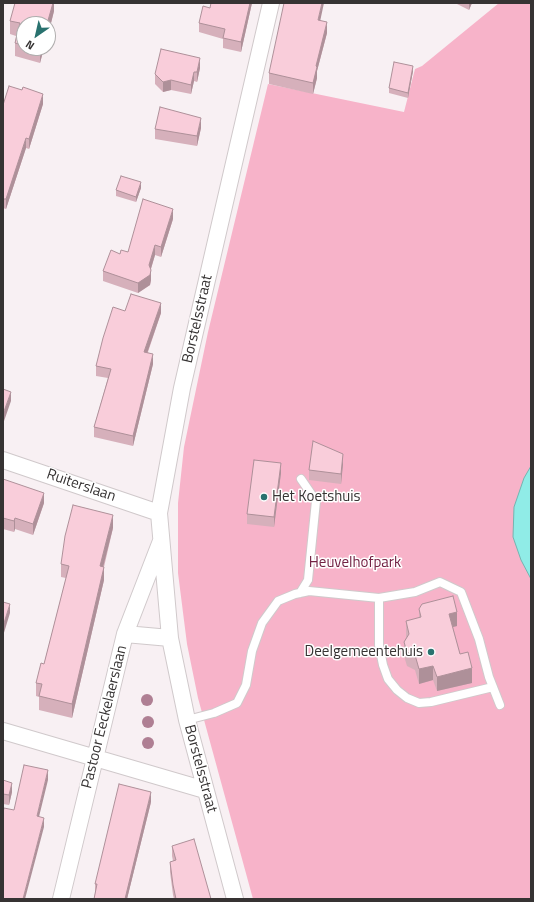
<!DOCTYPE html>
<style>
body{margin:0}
#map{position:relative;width:534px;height:902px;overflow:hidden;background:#f8f0f3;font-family:"Titillium Web",sans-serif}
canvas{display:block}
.frame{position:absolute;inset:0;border:4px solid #363333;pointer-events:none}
.north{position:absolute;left:16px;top:16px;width:40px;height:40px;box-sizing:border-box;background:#fff;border:1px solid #afadad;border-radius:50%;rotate:214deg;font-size:11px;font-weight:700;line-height:16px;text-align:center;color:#363333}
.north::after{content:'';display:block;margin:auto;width:14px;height:18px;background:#29726f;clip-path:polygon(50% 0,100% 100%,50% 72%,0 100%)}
</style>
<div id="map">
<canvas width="534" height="902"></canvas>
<div class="frame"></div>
<div class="north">N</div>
</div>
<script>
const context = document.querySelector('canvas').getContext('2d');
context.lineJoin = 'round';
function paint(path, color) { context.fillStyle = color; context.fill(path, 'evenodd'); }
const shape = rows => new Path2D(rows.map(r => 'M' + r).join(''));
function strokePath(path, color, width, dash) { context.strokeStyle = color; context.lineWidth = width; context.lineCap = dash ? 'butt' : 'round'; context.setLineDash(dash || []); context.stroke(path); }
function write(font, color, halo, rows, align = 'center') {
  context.font = font + ' "Titillium Web",sans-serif'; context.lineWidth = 3; context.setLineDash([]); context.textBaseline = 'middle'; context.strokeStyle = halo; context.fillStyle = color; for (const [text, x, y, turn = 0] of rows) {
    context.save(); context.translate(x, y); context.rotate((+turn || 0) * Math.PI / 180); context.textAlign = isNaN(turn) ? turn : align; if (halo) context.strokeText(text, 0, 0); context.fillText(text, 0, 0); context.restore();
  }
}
const green = shape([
 [499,3,531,3,531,899,253,899,198,698,187,644,178,573,178,503,184,447,208,332,268,84,404,112,415,69,422,66]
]);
const water = shape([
 [531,466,531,579,521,560,513,537,514,507,524,478,531,466]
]);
const lane = shape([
 [300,593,308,580,316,501,301,479],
 [379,598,379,645,383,665,388,679,397,690,407,698,419,703,431,702,493,687],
 [187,720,214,713,237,703,246,685,252,651,262,623,278,601,295,594,309,591,379,598,415,592,440,582,461,592,479,639,489,677,500,705]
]);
const street = shape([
 [3,460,159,513],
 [125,634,170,638],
 [3,731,205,790],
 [61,899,125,634,161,541],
 [235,899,187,720,170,638,159,513,182,388,271,3]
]);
const trees = [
 [147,700],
 [148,722],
 [148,743]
];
const wall = shape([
 [54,3,54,11,48,35,48,24,24,24,24,48,44,48,40,63,15,56,15,43,16,36,10,34,10,21],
 [252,3,241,52,223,48,223,39,199,32,199,23,210,8],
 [455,3,472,3,469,10],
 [320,20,327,33,317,71,317,78,313,94,269,84,269,73],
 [200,68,197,82,194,81,191,94,171,90,163,92,155,84,155,74],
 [413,71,408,98,389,93,389,88],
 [43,104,29,149,26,148,6,209,3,208,3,105],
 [201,128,197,146,155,139,155,129],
 [141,188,136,202,116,196,116,190],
 [173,219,161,257,155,255,151,269,151,280,150,285,138,293,103,281,103,271,120,254,128,252],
 [125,311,161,313,148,352,153,364,133,446,94,437,94,427,108,378,96,376,96,366],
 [343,464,341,484,309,480,309,470],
 [281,473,274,527,247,524,247,514],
 [3,479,44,503,33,535,15,529,14,532,3,529],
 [113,528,104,567,104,580,72,718,39,710,39,697,36,696,36,683,44,664,66,578,61,577,61,564],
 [419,609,457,626,453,627,460,654,472,683,437,691,433,680,419,684,415,670,407,666,404,656,404,642,406,638,406,621,419,618],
 [3,780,12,792,9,805,3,804],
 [151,802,127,899,94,899,95,894,95,884],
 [172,846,211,899,174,899,173,895,170,872,170,862,173,861,172,856]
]);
const shadedWall = shape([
 [53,3,54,3,54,11,48,35,48,24,47,24],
 [250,3,252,3,241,52,241,42],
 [322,3,324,3,318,31,318,20],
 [469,3,472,3,469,10],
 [327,22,327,33,317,71,317,78,313,94,313,83,316,66],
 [41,48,44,48,40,63,40,50],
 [200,58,200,68,197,82,197,72],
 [413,66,413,71,408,98,408,93],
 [194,72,194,81,191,94,191,85],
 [171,80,171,90,163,92,163,82],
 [43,94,43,104,29,149,29,139],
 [201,118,201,128,197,146,197,136],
 [26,138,26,148,6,209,6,199],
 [141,182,141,188,136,202,136,197],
 [173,209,173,219,161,257,161,247],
 [155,245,155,255,149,275,149,265],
 [151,270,151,280,150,285,138,293,138,283],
 [161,303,161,313,144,362,144,352],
 [153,354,153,364,133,446,133,436],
 [11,392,11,401,3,424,3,414],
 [343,454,343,464,341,484,341,474],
 [281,463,281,473,274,527,274,517],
 [44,493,44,503,33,535,33,524],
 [113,515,113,528,100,579,100,566],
 [15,518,15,529,14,532,14,521],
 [104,567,104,580,72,718,72,704],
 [10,604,10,613,3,636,3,626],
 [457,612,457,626,449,628,449,614],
 [433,666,433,680,419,684,419,669],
 [472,668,472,683,437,691,437,677],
 [48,770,48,780,37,825,37,816],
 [12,783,12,792,9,805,9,795],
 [151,792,151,802,127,899,125,899],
 [44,818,44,827,25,899,23,899]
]);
const building = shape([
 [15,3,53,3,47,24,24,24,24,45,15,43,20,23,10,21,15,3],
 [211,3,250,3,241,42,223,38,225,29,199,23,203,6,210,8,211,3],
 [284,3,322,3,318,20,327,22,316,66,317,67,313,83,269,73,284,3],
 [35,48,41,48,40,50,35,48],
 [161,49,200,58,197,72,194,72,191,85,171,80,163,82,155,74,161,49],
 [394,62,413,66,408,93,389,88,394,62],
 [9,86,22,90,23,87,43,94,29,139,26,138,6,199,3,199,3,105,9,86],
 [160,107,201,118,197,136,155,129,160,107],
 [121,176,141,182,136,197,116,190,121,176],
 [143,199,173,209,161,247,155,245,149,265,151,270,150,275,138,283,103,271,111,250,120,254,121,250,128,252,143,199],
 [131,294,161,303,144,352,153,354,133,436,94,427,111,369,96,366,103,338,113,307,125,311,131,294],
 [3,389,11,392,3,414,3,389],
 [313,441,343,454,341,474,309,470,313,441],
 [254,460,281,463,274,517,247,514,254,460],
 [3,479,44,493,33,524,15,518,14,521,3,518,3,479],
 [73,505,113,515,100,566,104,567,72,704,39,696,42,684,36,683,41,663,44,664,69,566,61,564,65,536,73,505],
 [453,596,457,612,449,614,460,654,468,652,472,668,437,677,433,666,419,669,415,655,407,652,404,642,409,634,406,621,421,617,419,609,422,604,453,596],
 [3,602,10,604,3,626,3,602],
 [24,765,48,770,37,816,44,818,23,899,3,899,3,813,4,808,14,810,24,765],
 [3,780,12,783,9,795,3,794,3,780],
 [119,784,151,792,125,899,94,899,97,884,95,884,119,784],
 [194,839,211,899,176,899,173,885,170,862,176,860,172,846,194,839]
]);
const markers = [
 [264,497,4,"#29726f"],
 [431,652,4,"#29726f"]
];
const streetNames = [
 ["Borstelsstraat",198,319,-77],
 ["Ruiterslaan",81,486,19],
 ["Pastoor Eeckelaerslaan",105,717,-76],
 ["Borstelsstraat",200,769,75]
];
const poiNames = [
 ["Het Koetshuis",272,497],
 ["Deelgemeentehuis",423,652,"right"]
];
const parkNames = [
 ["Heuvelhofpark",355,563]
];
paint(green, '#f7b3c9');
paint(water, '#90ece7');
strokePath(water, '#75b4b1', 1);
strokePath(lane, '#d0c9cb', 10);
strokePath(street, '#d0c9cb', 18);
strokePath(lane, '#fff', 8);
strokePath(street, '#fff', 16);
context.fillStyle = '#af7f93';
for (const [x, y] of trees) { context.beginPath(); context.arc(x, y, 6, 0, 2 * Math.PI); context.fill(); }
paint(wall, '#d6b0bb');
paint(shadedWall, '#ae9099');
paint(building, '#f9cdda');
strokePath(building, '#ae9099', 1);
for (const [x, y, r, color] of markers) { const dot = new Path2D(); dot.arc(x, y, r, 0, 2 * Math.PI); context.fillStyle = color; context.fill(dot); strokePath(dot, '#fff', 1.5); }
write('15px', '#363333', '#fff', streetNames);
write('15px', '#363333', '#fff', poiNames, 'left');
write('15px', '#732244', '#fff', parkNames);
</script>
